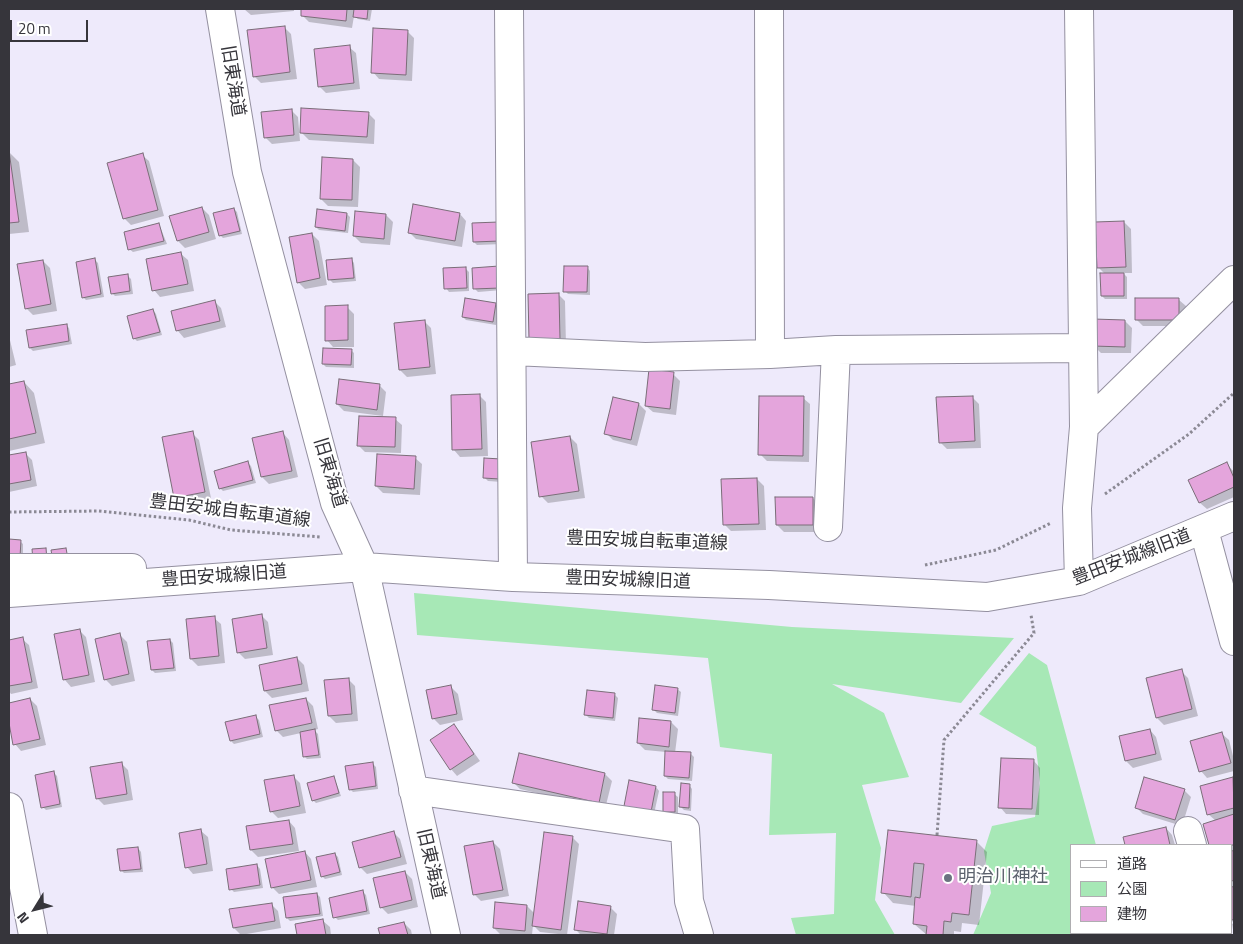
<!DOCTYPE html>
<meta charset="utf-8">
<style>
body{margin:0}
#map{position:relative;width:1243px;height:944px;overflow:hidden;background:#eeeafb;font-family:"Titillium Web","Noto Sans JP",sans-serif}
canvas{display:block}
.frame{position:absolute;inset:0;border:10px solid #36353b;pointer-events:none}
.legend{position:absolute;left:1070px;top:844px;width:162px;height:90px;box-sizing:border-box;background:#fff;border:1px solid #afaeb1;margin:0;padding:6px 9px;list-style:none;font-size:15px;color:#36353b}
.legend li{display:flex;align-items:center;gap:10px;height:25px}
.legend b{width:25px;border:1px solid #afaeb1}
.north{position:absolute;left:10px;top:884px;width:50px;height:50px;-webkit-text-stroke:4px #fff;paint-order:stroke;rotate:234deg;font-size:14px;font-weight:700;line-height:20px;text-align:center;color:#36353b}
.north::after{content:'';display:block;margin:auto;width:18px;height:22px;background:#36353b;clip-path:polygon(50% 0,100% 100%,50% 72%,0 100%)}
.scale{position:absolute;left:10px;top:20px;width:78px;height:22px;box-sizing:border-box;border:2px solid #36353b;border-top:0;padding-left:6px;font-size:15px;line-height:18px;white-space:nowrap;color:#36353b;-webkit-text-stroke:4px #fff;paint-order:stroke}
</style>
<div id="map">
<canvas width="1243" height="944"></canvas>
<div class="frame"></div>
<ul class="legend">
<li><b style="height:6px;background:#fff"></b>道路</li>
<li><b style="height:14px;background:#a7e8b6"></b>公園</li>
<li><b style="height:14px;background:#e4a5dc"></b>建物</li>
</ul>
<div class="north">N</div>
<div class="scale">20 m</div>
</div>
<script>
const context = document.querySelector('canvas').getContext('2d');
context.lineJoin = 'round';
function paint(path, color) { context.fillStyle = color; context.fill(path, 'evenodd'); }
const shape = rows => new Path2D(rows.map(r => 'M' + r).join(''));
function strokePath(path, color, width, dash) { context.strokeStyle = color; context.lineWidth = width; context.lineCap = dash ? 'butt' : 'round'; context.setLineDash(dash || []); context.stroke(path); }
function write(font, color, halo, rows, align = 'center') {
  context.font = font + ' "Titillium Web","Noto Sans JP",sans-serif'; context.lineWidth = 4; context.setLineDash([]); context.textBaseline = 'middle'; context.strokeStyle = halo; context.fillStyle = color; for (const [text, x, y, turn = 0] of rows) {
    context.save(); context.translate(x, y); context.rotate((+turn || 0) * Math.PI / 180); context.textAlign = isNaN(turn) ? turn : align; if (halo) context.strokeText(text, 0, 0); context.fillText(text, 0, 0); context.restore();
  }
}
const green = shape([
 [414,593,792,627,1014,638,961,703,832,684,884,713,909,777,862,785,881,848,875,900,895,935,796,935,791,918,834,914,836,833,769,835,772,754,720,747,708,658,417,635],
 [1029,653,1047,665,1096,845,1072,845,1072,933,1120,933,1121,935,973,935,991,893,984,851,992,826,1035,817,1040,783,1036,747,979,714]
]);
const shadow = shape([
 [244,9,294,9,294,11,251,15],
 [303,9,372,9,370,21,358,19,354,16,352,28,309,22,302,15],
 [284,27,291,34,297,79,261,83,254,76],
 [407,31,414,38,412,81,379,79,373,72],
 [349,47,356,53,360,89,326,93,319,86],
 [291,110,298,117,300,141,272,144,265,137],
 [368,113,375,120,374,144,309,140,302,133],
 [9,152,19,162,29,232,9,234],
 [142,155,149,161,164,216,131,225,124,218],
 [353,160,360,167,358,207,328,206,321,199],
 [202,208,209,215,216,239,185,248,178,241,171,217],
 [234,209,237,212,242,234,223,238,220,235],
 [347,214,350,217,348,233,319,230,316,227],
 [460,214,466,221,462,247,416,239,409,232],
 [386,215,393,222,390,245,361,243,354,236],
 [1124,222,1131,229,1132,273,1123,273,1127,277,1127,299,1105,299,1102,296,1105,274,1098,267],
 [159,224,167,244,133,252,129,249],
 [474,224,503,244,477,245,474,242],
 [312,234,319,241,327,285,305,289,298,282],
 [181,254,188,260,194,291,160,297,154,290],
 [351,259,354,263,356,281,333,283,330,280],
 [95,260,98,263,104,297,86,300,83,297],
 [43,261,50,268,57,311,33,315,26,308],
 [587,267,590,271,590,295,568,294,565,291],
 [466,269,469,272,469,291,449,292,446,288],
 [473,269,502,290,478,292,475,289],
 [128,276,131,279,133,294,115,296,112,293],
 [558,294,565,301,566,346,537,346],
 [1179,300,1186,306,1186,326,1143,326,1136,319],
 [214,301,221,308,226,327,184,338,178,331,173,312],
 [496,304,499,307,496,325,466,320,463,317],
 [347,307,354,314,354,347,333,347,327,340],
 [153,310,156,314,162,335,137,341,134,338],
 [424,321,431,328,436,374,407,377,400,370],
 [1125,321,1132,328,1131,353,1101,353,1094,346],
 [66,325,69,328,72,344,33,351,30,348],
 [9,336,16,365,9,367],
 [351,350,354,353,354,368,326,367,323,364],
 [673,374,680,381,676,415,653,412,646,406],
 [24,382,34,393,45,443,9,451,9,385],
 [380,386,386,392,383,416,344,411,337,404],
 [479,395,486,402,488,456,460,457,454,450],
 [972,397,979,404,981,448,947,449,940,442],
 [803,398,810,404,809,462,767,461,760,454],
 [639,404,646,411,637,446,613,440,606,433],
 [395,419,402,425,401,453,365,452,358,445],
 [192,433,199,440,211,498,182,504,176,497],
 [283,433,289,440,298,477,269,484,262,477,254,439],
 [570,437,577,444,585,498,548,503,541,496],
 [25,453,32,460,37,486,9,492,9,456],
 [415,458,422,464,420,495,383,493,376,486],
 [248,463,251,466,256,483,223,491,220,488],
 [504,464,502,482,488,481,485,478],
 [1227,464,1234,472,1234,497,1207,509,1200,503,1190,481],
 [757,479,764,486,766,530,731,531,724,524],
 [813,498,819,505,820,532,784,532,777,525],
 [9,541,20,541,23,544,23,559,9,559],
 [261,615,268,622,273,655,245,659,238,652],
 [214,618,221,624,225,663,198,666,191,659],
 [79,630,86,637,95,682,71,687,65,680,55,635],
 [120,635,127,642,135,681,112,686,105,679],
 [22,639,29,645,38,688,11,694,9,691,9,641],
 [170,640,173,643,176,671,155,673,152,670],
 [297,658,304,665,309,691,272,698,265,691,260,666],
 [1181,671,1188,678,1198,716,1164,725,1157,718],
 [348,679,355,686,358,721,336,723,329,716,326,681],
 [451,687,458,694,463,720,440,725,433,718],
 [677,689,681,692,678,716,657,713,654,710],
 [615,695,618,698,615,721,589,718,586,715],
 [30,699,37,706,46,745,21,751,15,744,9,718,9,704],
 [306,699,313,706,318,729,314,730,318,734,321,758,307,759,304,756,301,733,283,737,276,730],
 [256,717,259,720,263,737,234,744,231,741],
 [671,722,678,729,675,753,691,754,694,757,692,781,668,779,665,776,666,752,645,750,638,743],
 [454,725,480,761,457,776,451,769],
 [1150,730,1156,737,1162,760,1133,768,1126,761,1120,737],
 [1222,734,1229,740,1234,760,1234,771,1207,778,1201,771],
 [1034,761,1040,768,1039,815,1006,814,1000,807],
 [121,763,128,770,133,800,104,805,97,798],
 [373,764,376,767,378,789,353,792,350,789],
 [54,773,57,776,62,807,46,810,43,807],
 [605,774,612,781,605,809,520,789,513,782],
 [293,776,300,783,306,813,278,818,271,811],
 [334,777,341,796,316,803,313,800],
 [1232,779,1234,781,1234,923,1232,921,1232,845,1211,845,1204,825,1216,821,1208,814],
 [630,782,656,787,659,791,654,814,628,809,625,806],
 [689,785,692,789,691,811,684,810,681,807],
 [1184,790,1191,797,1182,826,1143,814,1136,807],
 [674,794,678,797,678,814,667,814,664,811],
 [289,821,295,828,299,851,258,857,251,850],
 [1166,828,1172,835,1175,845,1127,845,1125,838],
 [201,831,208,837,213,871,193,874,187,867],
 [889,831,976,841,987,852,979,925,962,923,961,932,954,931,954,935,927,935,914,924,916,906,893,903,883,892],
 [393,832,400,839,407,864,367,874,360,867],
 [572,837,579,844,567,935,540,932,533,925,532,935,501,935,494,928,527,906,535,914],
 [493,842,500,849,509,896,481,901,474,894],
 [138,848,141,852,143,872,124,873,121,870],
 [305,852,311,859,317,887,279,894,272,887],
 [335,854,338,857,342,875,325,879,322,876],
 [257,865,260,869,263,888,234,892,231,889],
 [405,872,412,879,418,907,388,914,381,907],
 [363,892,366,895,370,914,338,920,335,917],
 [317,894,320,897,323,916,290,921,287,918],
 [271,904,278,911,281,928,241,935,234,928],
 [610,907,617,914,614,935,581,935,575,929],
 [323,921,330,927,331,935,298,935,297,925],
 [404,923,411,930,412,935,381,935,379,929],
 [1234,923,1234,935,1232,924],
 [1150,933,1188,933,1189,934,1151,935]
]);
const building = shape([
 [301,9,347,9,346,21,301,16,301,9],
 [354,9,368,9,367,19,353,17,354,9],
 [285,26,290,72,253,77,247,30,285,26],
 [373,28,408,30,406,75,371,73,373,28],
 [350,45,354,83,318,87,314,49,350,45],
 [301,108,369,112,367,137,300,133,301,108],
 [292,109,294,135,264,138,261,112,292,109],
 [9,151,19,222,9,223,9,151],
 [143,153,158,210,123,219,107,163,143,153],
 [322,157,353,159,352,200,320,199,322,157],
 [413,204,460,213,455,241,408,233,413,204],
 [202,207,209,232,177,241,169,216,202,207],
 [234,208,240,231,219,236,213,213,234,208],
 [317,209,347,213,345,231,315,227,317,209],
 [355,211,386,214,384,239,353,236,355,211],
 [1124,221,1126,267,1097,268,1095,222,1124,221],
 [499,222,500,241,473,242,472,223,499,222],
 [159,223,164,241,128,250,124,232,159,223],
 [312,233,320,278,297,283,289,237,312,233],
 [181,252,188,284,152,291,146,259,181,252],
 [95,258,101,294,82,298,76,262,95,258],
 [352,258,354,278,328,280,326,260,352,258],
 [43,260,51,304,25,309,17,264,43,260],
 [499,266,500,288,473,289,472,268,499,266],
 [564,266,588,266,587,292,563,292,564,266],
 [466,267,467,288,444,289,443,268,466,267],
 [1100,273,1124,273,1124,296,1101,296,1100,273],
 [128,274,130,291,111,294,108,277,128,274],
 [559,293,560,339,529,340,528,294,559,293],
 [465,298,496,303,493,322,462,317,465,298],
 [1135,298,1179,298,1179,320,1135,320,1135,298],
 [215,300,220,321,176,331,171,311,215,300],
 [348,305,348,340,325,341,325,306,348,305],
 [153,309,160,332,133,339,127,316,153,309],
 [1093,319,1125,320,1125,347,1093,346,1093,319],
 [425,320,430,367,399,370,394,323,425,320],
 [67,324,69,341,29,348,26,330,67,324],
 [323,348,352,349,351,365,322,364,323,348],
 [649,369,674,372,670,409,645,406,649,369],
 [339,379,380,384,377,410,336,404,339,379],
 [24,381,36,433,9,439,9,384,24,381],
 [480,394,482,449,452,450,451,395,480,394],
 [759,396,804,396,803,456,758,455,759,396],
 [973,396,975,441,939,443,936,397,973,396],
 [613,397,639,403,631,440,604,434,613,397],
 [359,416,396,417,395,447,357,446,359,416],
 [193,431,205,492,174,498,162,437,193,431],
 [283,431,292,471,261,477,252,438,283,431],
 [570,436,579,491,539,497,531,442,570,436],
 [26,452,31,480,9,484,9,455,26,452],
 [377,454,416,456,414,489,375,486,377,454],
 [484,458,501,459,500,479,483,478,484,458],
 [248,461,253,480,219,489,214,471,248,461],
 [1227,462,1234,478,1234,487,1199,503,1188,480,1227,462],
 [757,478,759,524,723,525,721,479,757,478],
 [775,497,813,497,813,525,776,525,775,497],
 [9,539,21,540,20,557,9,557,9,539],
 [46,548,47,560,33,561,32,549,46,548],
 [66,548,68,559,53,561,51,550,66,548],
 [262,614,267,648,237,653,232,619,262,614],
 [215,616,219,656,190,659,186,619,215,616],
 [80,629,89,675,63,680,54,634,80,629],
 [120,633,129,674,104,680,95,639,120,633],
 [23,637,32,682,9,686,9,640,23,637],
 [170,639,174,668,151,670,147,641,170,639],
 [297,657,302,684,264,691,259,665,297,657],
 [1182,669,1192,709,1156,718,1146,678,1182,669],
 [349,678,352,714,328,716,324,680,349,678],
 [451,685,457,714,432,719,426,690,451,685],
 [655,685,678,688,675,713,652,710,655,685],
 [587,690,615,693,613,718,584,715,587,690],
 [30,698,40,739,13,745,9,723,9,703,30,698],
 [306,698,312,723,275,731,269,705,306,698],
 [256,715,260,734,230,741,225,722,256,715],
 [639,718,671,721,669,747,637,743,639,718],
 [454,724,474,754,450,770,430,740,454,724],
 [315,729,319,755,303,757,300,732,315,729],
 [1150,729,1156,754,1125,761,1119,736,1150,729],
 [1222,732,1231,763,1199,772,1190,741,1222,732],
 [665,751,691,752,689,778,664,776,665,751],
 [519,753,605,773,599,803,512,783,519,753],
 [1001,758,1034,759,1032,809,998,808,1001,758],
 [122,762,127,794,96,799,90,767,122,762],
 [373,762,376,786,349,790,345,766,373,762],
 [54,771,60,804,41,808,35,775,54,771],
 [294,775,300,806,270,812,264,780,294,775],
 [334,776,339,793,312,801,307,783,334,776],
 [1144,777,1185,789,1175,820,1135,808,1144,777],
 [1233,777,1234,808,1207,815,1200,786,1233,777],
 [629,780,656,786,651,812,624,806,629,780],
 [681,783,690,784,689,808,679,807,681,783],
 [663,792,675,792,675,812,663,812,663,792],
 [1234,814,1234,845,1209,845,1203,824,1234,814],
 [289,820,293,844,250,850,246,826,289,820],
 [1166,827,1170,845,1125,845,1123,837,1166,827],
 [201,829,207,864,185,868,179,833,201,829],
 [888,830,977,840,969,915,952,913,951,922,944,921,943,935,926,935,927,926,913,924,915,897,920,898,924,864,914,863,911,897,881,893,888,830],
 [394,831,401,857,359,868,352,842,394,831],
 [544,832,573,836,561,930,532,926,544,832],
 [493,841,503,890,473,895,464,846,493,841],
 [138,847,141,869,120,871,117,849,138,847],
 [1234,850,1234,880,1232,881,1232,851,1234,850],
 [305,851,311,880,271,888,265,859,305,851],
 [335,853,340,872,321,877,316,857,335,853],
 [257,864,260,885,229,890,226,869,257,864],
 [405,871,412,900,380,908,373,878,405,871],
 [1234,886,1234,919,1232,920,1232,887,1234,886],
 [363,890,367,911,333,918,329,898,363,890],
 [317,893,320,914,286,918,283,897,317,893],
 [578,901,611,906,607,934,574,930,578,901],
 [495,902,527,905,525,931,493,928,495,902],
 [272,903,275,921,233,928,229,909,272,903],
 [323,919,326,935,297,935,295,924,323,919],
 [404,922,408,935,380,935,378,928,404,922]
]);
const path = shape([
 [1105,494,1189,434,1234,393],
 [9,512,98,511,189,520,231,530,321,537],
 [925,565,996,550,1051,523],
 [937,835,944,740,1034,633,1031,615]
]);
const minor = shape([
 [220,9,247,172,335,503,364,567,446,935],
 [509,9,513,577],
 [769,9,770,354,836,350,828,527],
 [1079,9,1084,427,1077,508,1079,581],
 [836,350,1083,348],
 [513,351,645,357,770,354],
 [1084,427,1234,280],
 [1204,530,1234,641],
 [9,568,132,568],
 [9,593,364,567,513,577,769,585,987,597,1079,581,1234,516],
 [413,790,685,829,689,901,699,935],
 [9,807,33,935],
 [1188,831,1192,845],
 [1214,933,1215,935]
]);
const markers = [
 [948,878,5,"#6b7280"]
];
const streetNames = [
 ["旧東海道",232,81,81],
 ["旧東海道",329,473,73],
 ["豊田安城自転車道線",230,512,7],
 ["豊田安城自転車道線",647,542,2],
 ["豊田安城線旧道",1132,558,-21],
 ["豊田安城線旧道",224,577,-4],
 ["豊田安城線旧道",628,581,2],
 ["旧東海道",430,864,77]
];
const worshipNames = [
 ["明治川神社",958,878]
];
paint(green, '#a7e8b6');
paint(shadow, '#0003');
paint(building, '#e4a5dc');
strokePath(building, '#7a6d78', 1);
strokePath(minor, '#9490a0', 30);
strokePath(path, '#8b8994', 3, [2.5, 2.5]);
strokePath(minor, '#fff', 28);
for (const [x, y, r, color] of markers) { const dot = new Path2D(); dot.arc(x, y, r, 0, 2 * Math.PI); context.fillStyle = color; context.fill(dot); strokePath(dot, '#fff', 2); }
write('18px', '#36353b', '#fff', streetNames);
write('18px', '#5b616d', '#fff', worshipNames, 'left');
</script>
